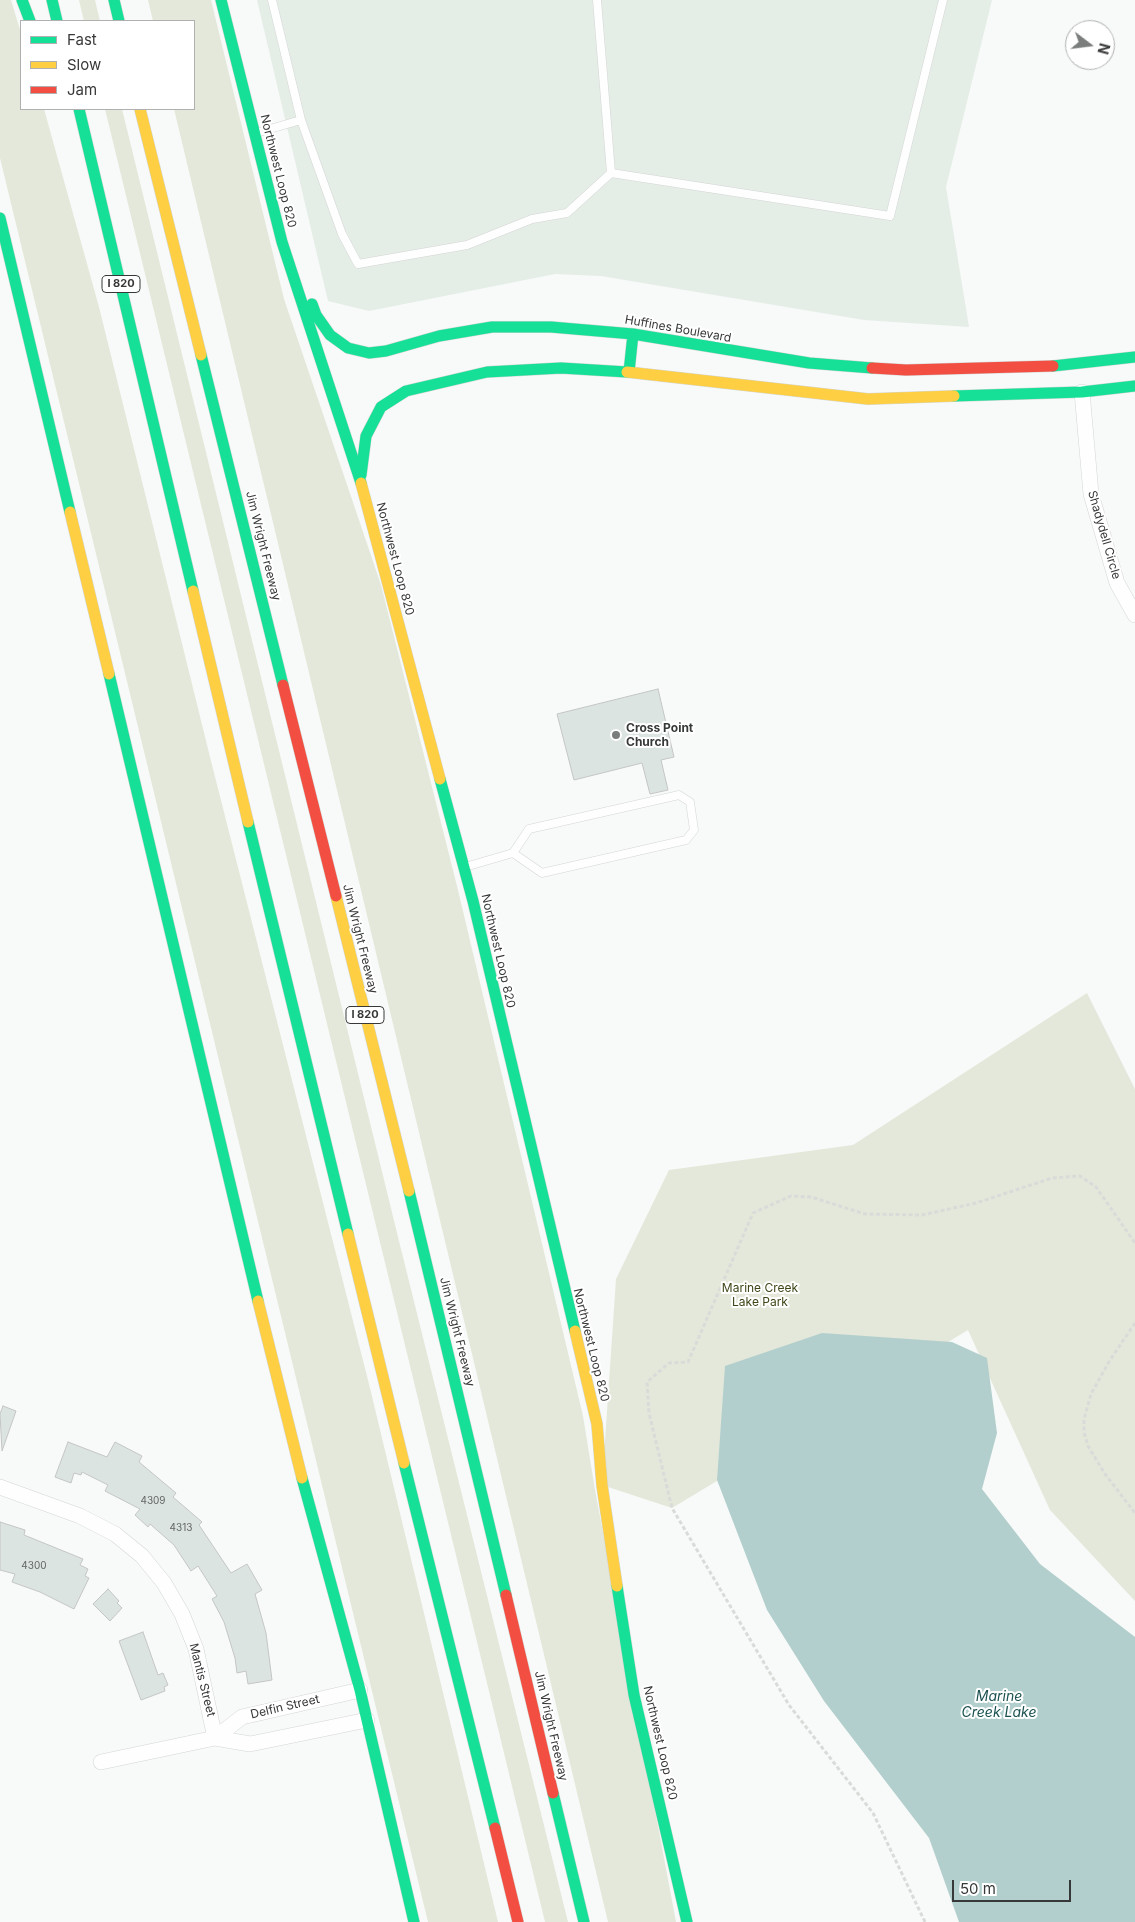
<!DOCTYPE html>
<style>
body{margin:0}
#map{position:relative;width:1135px;height:1922px;overflow:hidden;background:#f7faf8;font-family:Inter,sans-serif}
canvas{display:block}
.legend{position:absolute;left:20px;top:20px;width:175px;height:90px;box-sizing:border-box;background:#fff;border:1px solid #afb0af;margin:0;padding:6px 9px;list-style:none;font-size:15px;color:#373938}
.legend li{display:flex;align-items:center;gap:10px;height:25px}
.legend b{width:25px;border:1px solid #afb0af}
.north{position:absolute;left:1065px;top:20px;width:50px;height:50px;box-sizing:border-box;background:#fff;border:1px solid #afb0af;border-radius:50%;rotate:105deg;font-size:14px;font-weight:700;line-height:20px;text-align:center;color:#373938}
.north::after{content:'';display:block;margin:auto;width:18px;height:22px;background:#7a7d7b;clip-path:polygon(50% 0,100% 100%,50% 72%,0 100%)}
.scale{position:absolute;left:952px;top:1880px;width:119px;height:22px;box-sizing:border-box;border:2px solid #373938;border-top:0;padding-left:6px;font-size:15px;line-height:18px;white-space:nowrap;color:#373938;-webkit-text-stroke:4px #fff;paint-order:stroke}
</style>
<div id="map">
<canvas width="1135" height="1922"></canvas>
<ul class="legend">
<li><b style="height:6px;background:#16e098"></b>Fast</li>
<li><b style="height:6px;background:#ffcf43"></b>Slow</li>
<li><b style="height:6px;background:#f24e42"></b>Jam</li>
</ul>
<div class="north">N</div>
<div class="scale">50 m</div>
</div>
<script>
const context = document.querySelector('canvas').getContext('2d');
context.lineJoin = 'round';
function paint(path, color) { context.fillStyle = color; context.fill(path, 'evenodd'); }
const shape = rows => new Path2D(rows.map(r => 'M' + r).join(''));
function strokePath(path, color, width, dash) { context.strokeStyle = color; context.lineWidth = width; context.lineCap = dash ? 'butt' : 'round'; context.setLineDash(dash || []); context.stroke(path); }
function write(font, color, halo, rows, align = 'center') {
  context.font = font + ' Inter,sans-serif'; context.lineWidth = 4; context.setLineDash([]); context.textBaseline = 'middle'; context.strokeStyle = halo; context.fillStyle = color; for (const [text, x, y, turn = 0] of rows) {
    context.save(); context.translate(x, y); context.rotate((+turn || 0) * Math.PI / 180); context.textAlign = isNaN(turn) ? turn : align; if (halo) context.strokeText(text, 0, 0); context.fillText(text, 0, 0); context.restore();
  }
}
const built = shape([
 [257,0,992,0,946,187,969,327,864,320,601,276,555,274,369,311,328,301]
]);
const green = shape([
 [0,0,11,0,21,33,21,109,44,109,99,307,210,757,370,1388,498,1922,428,1922,0,158],
 [79,0,95,0,100,21,84,21],
 [148,0,211,0,284,299,381,585,457,886,583,1416,595,1490,676,1922,608,1922,174,109,194,109,194,21,153,21],
 [105,109,122,109,399,1241,568,1922,545,1922],
 [1087,993,1135,1089,1135,1601,1050,1510,968,1330,672,1508,602,1485,616,1279,669,1170,853,1145]
]);
const water = shape([
 [822,1333,952,1342,987,1358,997,1433,982,1489,1040,1564,1135,1637,1135,1922,959,1922,929,1838,824,1701,767,1610,717,1480,725,1366]
]);
const building = shape([
 [658,689,674,757,661,760,668,790,650,794,642,763,574,780,557,714,658,689],
 [3,1406,16,1411,2,1451,0,1414,3,1406],
 [68,1442,107,1457,115,1442,142,1456,139,1462,176,1493,173,1497,202,1522,199,1525,231,1573,247,1564,262,1590,255,1594,266,1633,272,1680,248,1684,246,1671,237,1673,235,1658,224,1622,212,1599,217,1596,198,1566,191,1571,174,1545,150,1524,148,1527,135,1515,140,1509,105,1491,108,1485,82,1472,81,1475,74,1473,71,1483,55,1477,68,1442],
 [0,1522,25,1530,24,1535,83,1559,80,1565,88,1569,85,1576,89,1578,74,1609,40,1592,12,1582,15,1574,0,1570,0,1522],
 [108,1589,119,1601,117,1603,122,1608,110,1621,93,1604,108,1589],
 [143,1632,158,1675,163,1673,168,1685,164,1687,165,1691,141,1700,119,1641,143,1632]
]);
const path = shape([
 [1135,1323,1110,1360,1091,1394,1084,1419,1084,1432,1088,1446,1105,1474,1135,1513],
 [925,1922,873,1813,789,1705,672,1508,649,1413,647,1382,669,1363,688,1362,753,1213,791,1196,811,1197,865,1214,922,1215,976,1203,1052,1178,1080,1176,1096,1187,1135,1243]
]);
const lane = shape([
 [272,0,301,120],
 [597,0,611,173,890,216,943,0],
 [256,133,301,120,342,234,358,264,467,245,532,219,567,213,611,173],
 [465,867,513,853,529,829,679,795,690,802,694,830,686,840,542,873,513,853]
]);
const street = shape([
 [1082,392,1091,494,1117,583,1135,615],
 [0,1487,80,1516,115,1534,142,1556,164,1583,182,1614,196,1649,215,1738],
 [215,1738,242,1717,360,1690],
 [101,1762,215,1738,250,1744,367,1720]
]);
const fast = shape([
 [22,0,30,21],
 [52,0,57,21],
 [114,0,119,21],
 [221,0,282,242,361,483],
 [79,109,193,591],
 [0,218,70,512],
 [312,304,316,315,330,335,348,348,369,353,386,351,439,336,492,327,551,327,633,334,809,363,872,368],
 [201,355,283,685],
 [1053,366,1135,357],
 [629,372,633,334],
 [954,396,1082,392,1135,386],
 [361,475,366,436,381,407,406,391,487,372,561,368,627,372],
 [109,674,258,1301],
 [440,779,473,901,575,1331],
 [248,822,348,1234],
 [409,1191,506,1595],
 [404,1463,495,1828],
 [302,1478,360,1690,414,1922],
 [617,1586,634,1695,687,1922],
 [553,1793,584,1922]
]);
const slow = shape([
 [140,109,201,355],
 [627,372,868,399,954,396],
 [361,483,440,779],
 [70,512,109,674],
 [193,591,248,822],
 [336,896,409,1191],
 [348,1234,404,1463],
 [258,1301,302,1478],
 [575,1331,597,1424,602,1485,617,1586]
]);
const jam = shape([
 [872,368,906,370,1053,366],
 [283,685,336,896],
 [506,1595,553,1793],
 [495,1828,518,1922]
]);
const markers = [
 [616,735,5,"#7a7d7b"]
];
const numberNames = [
 ["4309",153,1501],
 ["4313",181,1528],
 ["4300",34,1566]
];
const shields = [
 [121,284,38],
 [365,1015,38]
];
const shieldNames = [
 ["I 820",121,284],
 ["I 820",365,1015]
];
const streetNames = [
 ["Northwest Loop 820",278,171,76],
 ["Huffines Boulevard",678,329,10],
 ["Shadydell Circle",1104,535,74],
 ["Jim Wright Freeway",263,546,76],
 ["Northwest Loop 820",395,559,75],
 ["Jim Wright Freeway",360,939,76],
 ["Northwest Loop 820",498,951,77],
 ["Jim Wright Freeway",457,1332,76],
 ["Northwest Loop 820",591,1345,76],
 ["Mantis Street",202,1680,76],
 ["Delfin Street",285,1707,-13],
 ["Jim Wright Freeway",551,1726,77],
 ["Northwest Loop 820",660,1743,77]
];
const poiNames = [
 ["Cross Point",626,728],
 ["Church",626,742]
];
const parkNames = [
 ["Marine Creek",760,1288],
 ["Lake Park",760,1302]
];
const waterNames = [
 ["Marine",999,1697],
 ["Creek Lake",999,1713]
];
paint(built, '#e5ede7');
paint(green, '#e3e8da');
paint(water, '#b3cfcd');
paint(building, '#dce4e1');
strokePath(building, '#c4c6c5', 1);
strokePath(lane, '#d3d6d4', 9);
strokePath(street, '#d3d6d4', 16);
strokePath(fast, '#d3d6d4', 12);
strokePath(slow, '#d3d6d4', 12);
strokePath(jam, '#d3d6d4', 12);
strokePath(path, '#d9dbd9', 3, [4, 2.5]);
strokePath(lane, '#fefefe', 8);
strokePath(street, '#fefefe', 15);
strokePath(fast, '#16e098', 11);
strokePath(slow, '#ffcf43', 11);
strokePath(jam, '#f24e42', 11);
for (const [x, y, r, color] of markers) { const dot = new Path2D(); dot.arc(x, y, r, 0, 2 * Math.PI); context.fillStyle = color; context.fill(dot); strokePath(dot, '#fff', 2); }
write('10px', '#626664', null, numberNames);
for (const [x, y, w] of shields) { const box = new Path2D(); box.roundRect(x - w / 2, y - 8.5, w, 17, 4); context.fillStyle = '#fff'; context.fill(box); strokePath(box, '#373938', 1); }
write('bold 11px', '#373938', null, shieldNames);
write('12px', '#373938', '#fff', streetNames);
write('bold 12px', '#373938', '#fff', poiNames, 'left');
write('12px', '#3c4616', '#fff', parkNames);
write('italic 14px', '#1a5150', '#fff', waterNames);
</script>
